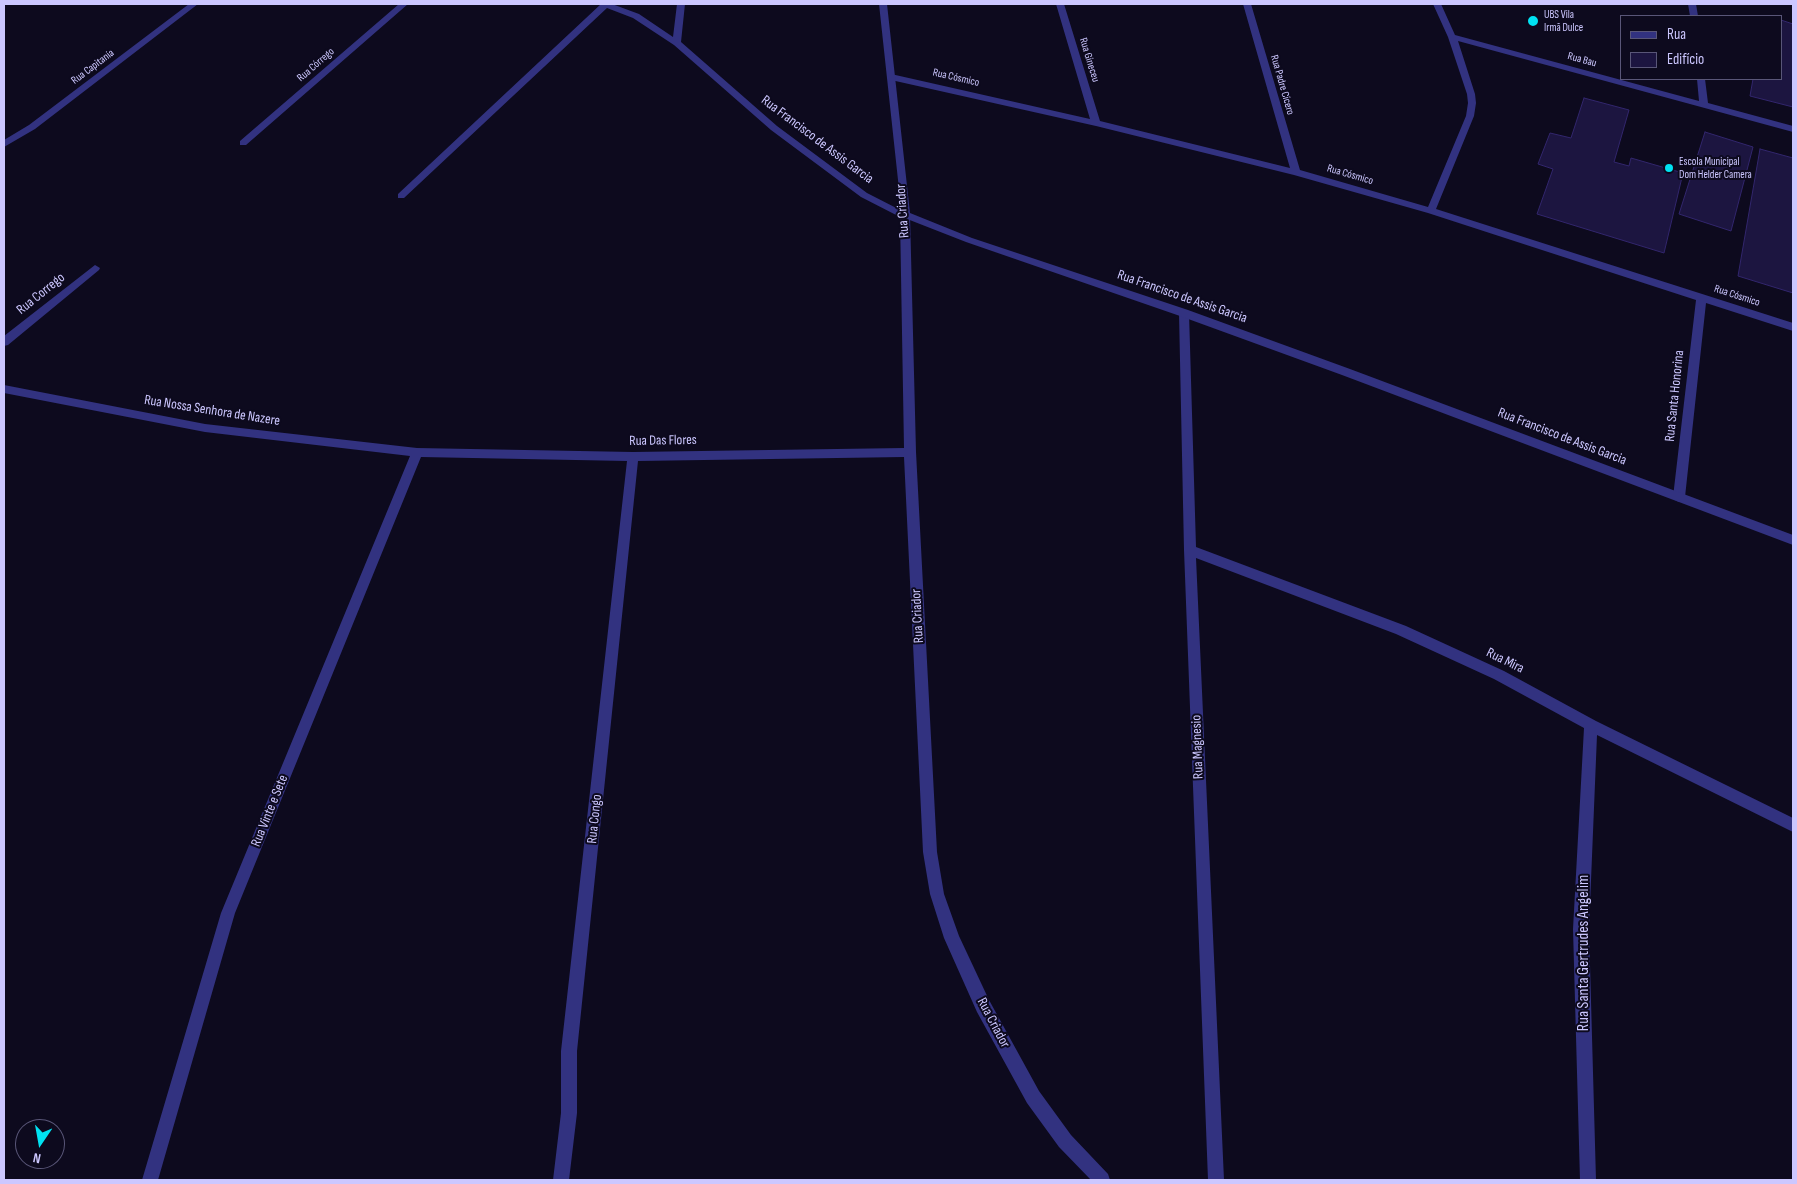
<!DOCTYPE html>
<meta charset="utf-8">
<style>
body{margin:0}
#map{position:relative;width:1797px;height:1184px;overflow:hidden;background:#0d0a1e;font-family:"Sofia Sans Condensed",sans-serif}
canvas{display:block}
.frame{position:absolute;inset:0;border:5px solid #ccc7ff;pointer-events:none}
.legend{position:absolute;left:1620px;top:15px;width:162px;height:65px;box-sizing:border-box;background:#0d0a1e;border:1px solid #595678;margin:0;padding:6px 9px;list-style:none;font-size:15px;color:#ccc7ff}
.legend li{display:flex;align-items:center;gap:10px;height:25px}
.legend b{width:25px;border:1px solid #595678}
.north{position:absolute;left:15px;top:1119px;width:50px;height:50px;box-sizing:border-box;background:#0d0a1e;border:1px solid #595678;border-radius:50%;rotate:192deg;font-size:14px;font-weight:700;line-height:20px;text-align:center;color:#ccc7ff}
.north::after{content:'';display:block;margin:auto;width:18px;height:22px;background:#00e2f2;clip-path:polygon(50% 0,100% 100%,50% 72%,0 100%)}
</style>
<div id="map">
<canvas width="1797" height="1184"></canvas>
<div class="frame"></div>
<ul class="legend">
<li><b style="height:6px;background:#323280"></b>Rua</li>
<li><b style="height:14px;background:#1c1540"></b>Edifício</li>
</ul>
<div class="north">N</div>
</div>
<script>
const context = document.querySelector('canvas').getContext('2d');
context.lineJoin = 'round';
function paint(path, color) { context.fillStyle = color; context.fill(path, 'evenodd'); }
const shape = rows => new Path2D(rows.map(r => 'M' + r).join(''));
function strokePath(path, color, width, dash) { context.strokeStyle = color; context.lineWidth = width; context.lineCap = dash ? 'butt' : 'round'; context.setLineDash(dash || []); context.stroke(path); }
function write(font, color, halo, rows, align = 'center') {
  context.font = font + ' "Sofia Sans Condensed",sans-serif'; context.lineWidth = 4; context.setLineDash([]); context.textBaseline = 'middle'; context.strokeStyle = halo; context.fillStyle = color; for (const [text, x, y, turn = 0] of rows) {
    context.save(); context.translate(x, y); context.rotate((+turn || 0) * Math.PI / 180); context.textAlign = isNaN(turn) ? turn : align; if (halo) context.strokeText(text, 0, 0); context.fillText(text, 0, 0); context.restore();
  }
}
const building = shape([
 [1781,20,1793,24,1793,107,1750,96,1753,79,1781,79,1781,20],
 [1584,98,1629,110,1614,162,1629,166,1631,158,1683,173,1664,253,1537,214,1553,169,1538,164,1550,133,1571,138,1584,98],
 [1705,132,1753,147,1731,231,1679,214,1705,132],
 [1760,149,1793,158,1793,293,1738,276,1760,149]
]);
const minor = shape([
 [189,4,198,4,35,129,4,147,4,140,29,125,189,4],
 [399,4,408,4,246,145,240,145,240,141,399,4],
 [601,4,612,4,639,14,673,37,677,4,685,4,681,42,777,126,867,193,910,215,916,452,937,852,944,894,959,936,989,1000,1039,1091,1071,1135,1108,1174,1110,1180,1091,1180,1059,1147,1027,1103,977,1012,944,938,930,894,923,852,904,457,638,461,577,1051,577,1113,569,1180,553,1180,561,1113,561,1051,627,461,421,457,235,913,158,1180,142,1180,221,913,410,456,205,432,4,393,4,385,205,424,417,448,633,452,904,448,900,217,861,197,771,130,674,45,633,18,607,8,404,198,398,198,398,194,601,4],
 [1056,4,1064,4,1100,121,1290,168,1243,4,1251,4,1300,170,1428,207,1466,116,1468,103,1467,94,1448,37,1433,4,1441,4,1455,35,1699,101,1697,79,1705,79,1708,103,1793,126,1793,132,1458,41,1475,94,1476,103,1474,116,1436,209,1793,323,1793,331,1706,303,1685,497,1683,500,1679,502,1675,500,1673,497,1696,300,1428,213,1294,175,1096,126,891,80,887,77,891,74,1090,119,1056,4],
 [1688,4,1696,4,1698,16,1690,16,1688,4],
 [95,265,100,268,99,270,8,345,4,346,4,336,95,265],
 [1184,309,1189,313,1196,547,1406,626,1504,671,1596,721,1793,818,1793,832,1597,735,1589,929,1596,1180,1580,1180,1573,929,1584,728,1494,679,1396,634,1196,558,1224,1180,1208,1180,1184,550,1179,313,1184,309]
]);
const tertiary = shape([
 [879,4,887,4,910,213,972,238,1188,310,1350,369,1793,535,1793,545,1342,375,1180,316,966,242,902,217,879,4]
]);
const markers = [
 [1533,21,6,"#00e2f2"],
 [1669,168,5,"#00e2f2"]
];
const farPoinames = [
 ["UBS Vila",1544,15],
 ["Irmã Dulce",1544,28],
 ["Escola Municipal",1679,162],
 ["Dom Helder Camera",1679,175]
];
const farStreetnames = [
 ["Rua Gineceu",1089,60,73],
 ["Rua Bau",1582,60,15],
 ["Rua Córrego",316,65,-41],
 ["Rua Capitania",93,67,-37],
 ["Rua Cósmico",956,78,13],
 ["Rua Padre Cícero",1282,85,74],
 ["Rua Cósmico",1350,175,16],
 ["Rua Cósmico",1737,296,18]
];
const streetNames = [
 ["Rua Francisco de Assis Garcia",817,140,37],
 ["Rua Criador",903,211,-94],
 ["Rua Corrego",41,294,-39],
 ["Rua Francisco de Assis Garcia",1182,297,19],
 ["Rua Santa Honorina",1675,396,-84],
 ["Rua Nossa Senhora de Nazere",212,411,9],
 ["Rua Francisco de Assis Garcia",1562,437,21],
 ["Rua Das Flores",663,441,-1],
 ["Rua Criador",918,616,-93],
 ["Rua Mira",1505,661,26],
 ["Rua Magnesio",1198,747,-92],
 ["Rua Vinte e Sete",270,811,-68],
 ["Rua Congo",595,819,-84],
 ["Rua Criador",993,1023,62]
];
const nearStreetnames = [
 ["Rua Santa Gertrudes Angelim",1584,953,-90]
];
paint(building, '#1c1540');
strokePath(building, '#32266d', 1);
paint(minor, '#323280');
paint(tertiary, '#323280');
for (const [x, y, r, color] of markers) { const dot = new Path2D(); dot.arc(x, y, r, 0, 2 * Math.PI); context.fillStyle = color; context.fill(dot); strokePath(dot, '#0d0a1e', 2); }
write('11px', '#ccc7ff', '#0d0a1e', farPoinames, 'left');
write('11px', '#ccc7ff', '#0d0a1e', farStreetnames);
write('14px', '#ccc7ff', '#0d0a1e', streetNames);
write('16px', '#ccc7ff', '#0d0a1e', nearStreetnames);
</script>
